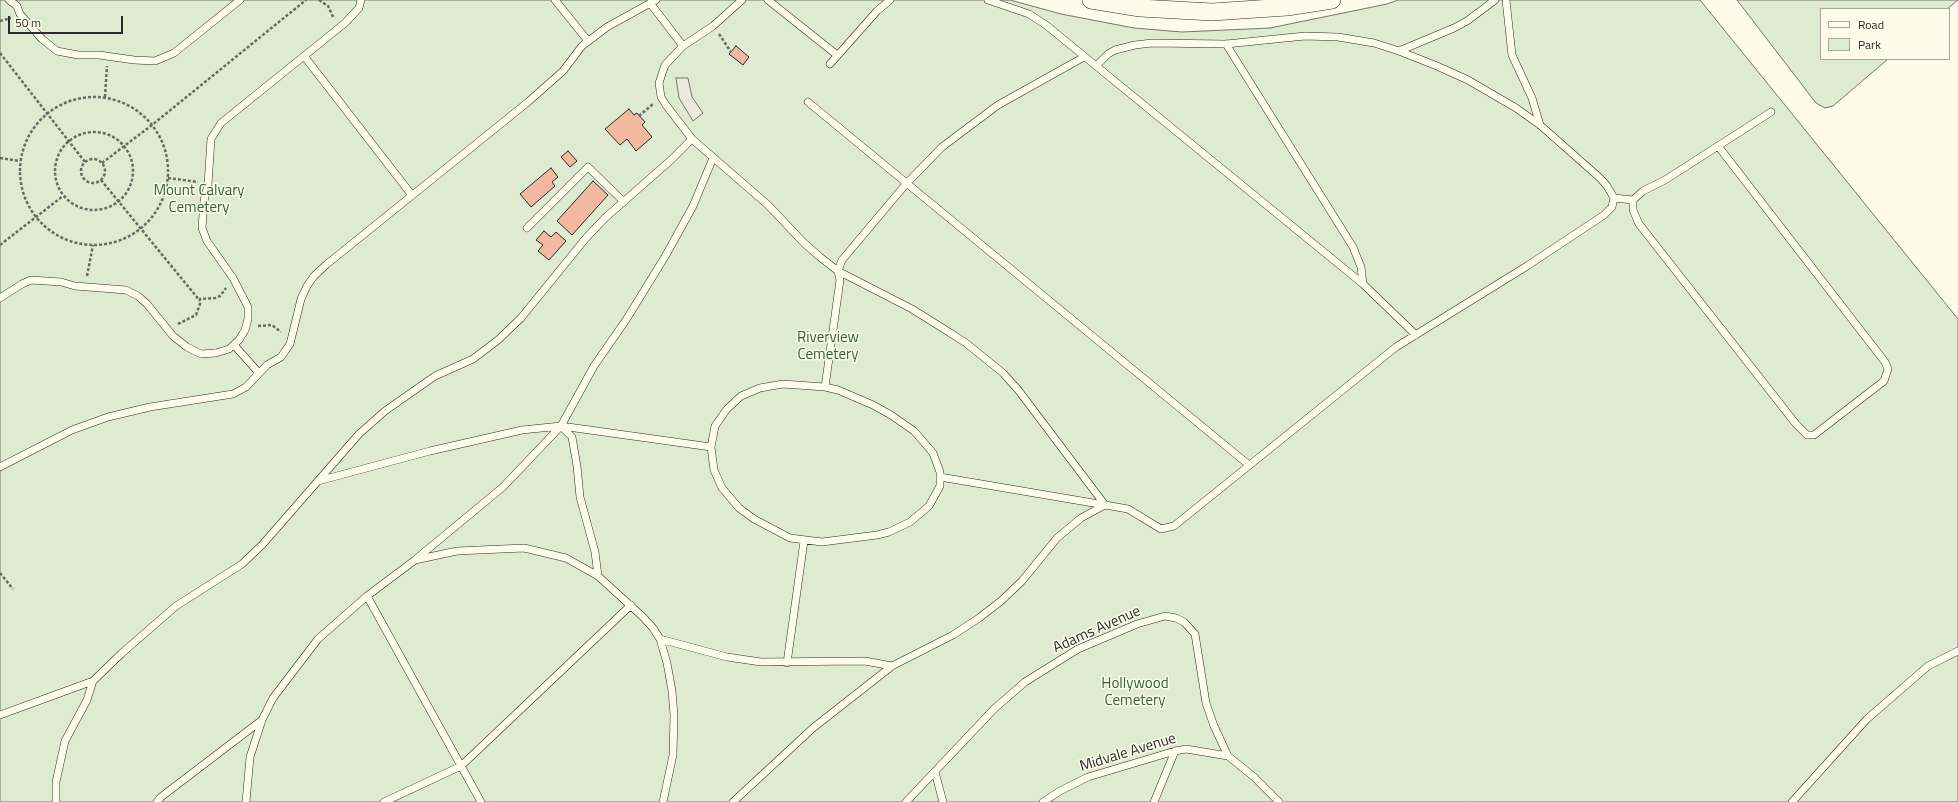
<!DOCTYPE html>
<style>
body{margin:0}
#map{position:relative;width:1958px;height:802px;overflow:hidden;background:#fdfbea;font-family:"Titillium Web",sans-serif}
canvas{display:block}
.legend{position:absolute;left:1820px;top:8px;width:130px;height:52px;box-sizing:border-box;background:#fdfbea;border:1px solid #a9a89e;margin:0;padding:5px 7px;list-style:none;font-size:12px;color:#2b2b2b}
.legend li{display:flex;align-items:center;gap:8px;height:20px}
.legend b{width:20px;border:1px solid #a9a89e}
.scale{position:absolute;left:8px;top:16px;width:115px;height:18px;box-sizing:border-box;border:2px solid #2b2b2b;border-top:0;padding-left:5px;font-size:12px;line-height:14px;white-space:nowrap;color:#2b2b2b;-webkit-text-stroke:3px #fdfbea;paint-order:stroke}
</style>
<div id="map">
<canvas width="1958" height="802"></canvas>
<ul class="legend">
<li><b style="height:5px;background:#fdfbea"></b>Road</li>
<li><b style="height:11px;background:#deebd1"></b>Park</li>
</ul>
<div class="scale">50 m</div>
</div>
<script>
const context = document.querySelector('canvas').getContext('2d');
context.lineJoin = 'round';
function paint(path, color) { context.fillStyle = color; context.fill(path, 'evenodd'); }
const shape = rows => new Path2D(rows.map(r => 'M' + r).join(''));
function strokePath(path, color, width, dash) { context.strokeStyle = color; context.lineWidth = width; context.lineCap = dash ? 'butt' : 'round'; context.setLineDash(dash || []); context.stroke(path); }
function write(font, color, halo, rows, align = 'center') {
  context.font = font + ' "Titillium Web",sans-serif'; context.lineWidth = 3; context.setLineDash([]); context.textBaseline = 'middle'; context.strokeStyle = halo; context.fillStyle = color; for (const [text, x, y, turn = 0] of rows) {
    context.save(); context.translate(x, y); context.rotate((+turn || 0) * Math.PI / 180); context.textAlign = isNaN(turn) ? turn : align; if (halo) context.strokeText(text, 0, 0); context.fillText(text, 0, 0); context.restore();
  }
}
const green = shape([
 [0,0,1010,0,1061,14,1134,28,1182,32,1270,28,1387,4,1398,0,1700,0,1958,319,1958,802,0,802,0,0],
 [1737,0,1958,0,1947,9,1821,9,1821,59,1888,59,1833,106,1825,108,1816,103,1737,0]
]);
const parking = shape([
 [676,78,688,78,692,97,703,113,693,121,679,98,676,78]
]);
const building = shape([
 [736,46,749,57,743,65,729,54,736,46],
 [629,109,634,115,637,113,645,122,642,125,652,137,636,151,627,139,620,145,605,129,629,109],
 [568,151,577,161,570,167,561,157,568,151],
 [551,168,558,177,552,182,555,186,531,207,520,194,551,168],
 [593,181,608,195,572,235,557,221,593,181],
 [544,231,551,237,556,232,566,241,549,260,538,251,543,245,536,240,544,231]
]);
const path = shape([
 [319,0,328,6,334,19],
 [0,21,11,18],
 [719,34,731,52],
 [0,53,85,162],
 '20 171a74 74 0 1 1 148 0a74 74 0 1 1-148 0Z',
 [105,97,107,66],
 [639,116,653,104],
 '55 171a39 39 0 1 1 78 0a39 39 0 1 1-78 0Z',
 [0,158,20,161],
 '81 171a12 12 0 1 1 24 0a12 12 0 1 1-24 0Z',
 [102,163,152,125,306,0],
 [168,178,198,182],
 [101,180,200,301],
 [0,245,63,196],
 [87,276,93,245],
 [178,324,196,315,200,304,200,299,215,298,220,296,226,288],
 [258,326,272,325,281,332],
 [0,573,13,589]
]);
const service = shape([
 [9,0,17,6,20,14,42,39,57,51,78,55,99,55,134,60,155,61,174,53,240,0],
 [555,0,588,41],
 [742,0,713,26,683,46,665,65,659,83,661,97,666,105,692,139,768,205,804,243,820,257,838,271,912,309,944,329,966,343,1003,373,1019,391,1105,505],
 [768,0,837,55],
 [988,0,1029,14,1046,25,1363,284,1416,335],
 [1506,0,1512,55,1532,98,1540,125],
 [650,3,683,46],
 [1226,44,1353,247,1361,267,1363,284],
 [1399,51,1454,28,1467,21,1495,0],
 [304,56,411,194],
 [830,64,877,11,890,0],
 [808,102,1249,465],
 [1718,146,1885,362,1888,369,1884,381,1814,435,1807,435,1796,424,1639,224,1633,210,1633,200,1643,191,1665,180,1771,112],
 [1614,198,1633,200],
 [527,228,588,167,623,201],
 [0,298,22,284,31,280,61,282,75,286,126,290,138,296,147,304,173,336,187,347,201,354,216,353,229,349,239,340,245,330,248,319,248,307,233,278,207,241,202,228,204,201,208,184,211,139,221,123,345,23,359,8,361,0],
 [234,345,259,373],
 [783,384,825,387,838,390,873,405,891,415,914,431,933,453,940,472,940,486,929,506,910,522,889,532,877,535,822,542,790,538,754,519,739,508,722,488,714,470,711,447,715,426,727,409,741,396,760,388,783,384],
 [825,387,840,280,838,271,842,260,906,184,942,147,998,105,1084,57],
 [561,426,572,437,577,466,580,497,595,552,598,576],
 [0,467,72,430,108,417,150,407,233,394,246,387,267,365,281,357,290,344,301,299,307,286,314,276,327,264,528,102,563,71,582,46,607,27,656,0],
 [940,477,1105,505],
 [318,481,430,451,522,430,561,426,711,447],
 [416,559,503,487,561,426,594,366,626,320,666,255,693,206,713,158],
 [660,639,727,657,761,662,865,661,892,666],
 [787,663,804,541],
 [0,715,93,681],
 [935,772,943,802],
 [56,802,56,782,65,741,87,700,93,681,122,653,176,606,242,564,262,545,359,434,385,411,435,376,473,359,498,340,521,318,586,238,605,218,671,160,692,139],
 [157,802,161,797,262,720],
 [246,802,250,757,262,720,273,698,318,639,367,596],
 [384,802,461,766,631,605],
 [481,802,367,596,415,560,457,551,524,548,566,558,598,576,643,617,653,628,660,639,667,663,672,691,674,715,673,755,663,802],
 [733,802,813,728,892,666,953,635,979,618,1001,601,1022,581,1057,538,1081,518,1105,505,1128,509,1161,529,1174,526,1396,347,1527,266,1604,215,1612,207,1614,198,1607,186,1600,178,1540,125,1516,108,1468,80,1437,66,1399,51,1374,43,1338,37,1305,36,1226,44,1152,43,1135,45,1115,50,1108,54,1096,66],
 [906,802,994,709,1025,682,1078,649,1137,624,1165,616,1176,618,1184,622,1195,634,1206,703,1214,726,1228,756],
 [1043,802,1060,791,1088,777,1175,751,1186,749,1228,756,1254,777,1279,802],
 [1154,802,1175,751],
 [1792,802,1867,719,1928,666,1958,651]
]);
const tertiary = shape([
 [1091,0,1140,8,1212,12,1287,7,1332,0]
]);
const parkNames = [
 ["Mount Calvary",199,191],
 ["Cemetery",199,208],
 ["Riverview",828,338],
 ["Cemetery",828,355],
 ["Hollywood",1135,684],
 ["Cemetery",1135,701]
];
const streetNames = [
 ["Adams Avenue",1097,630,-24],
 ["Midvale Avenue",1128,753,-17]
];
paint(green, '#deebd1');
strokePath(green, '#74746e', 1);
paint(parking, '#eceadb');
strokePath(parking, '#74746e', 1);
paint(building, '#f2b8a0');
strokePath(building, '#2b2b2b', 1);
strokePath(service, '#2b2b2b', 8);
strokePath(tertiary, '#2b2b2b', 18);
strokePath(path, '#6a6964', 2.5, [3, 2]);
strokePath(service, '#fdfbea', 7);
strokePath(tertiary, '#fdfbea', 17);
write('15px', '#34623c', '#fdfbea', parkNames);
write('15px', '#2b2b2b', '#fdfbea', streetNames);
</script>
